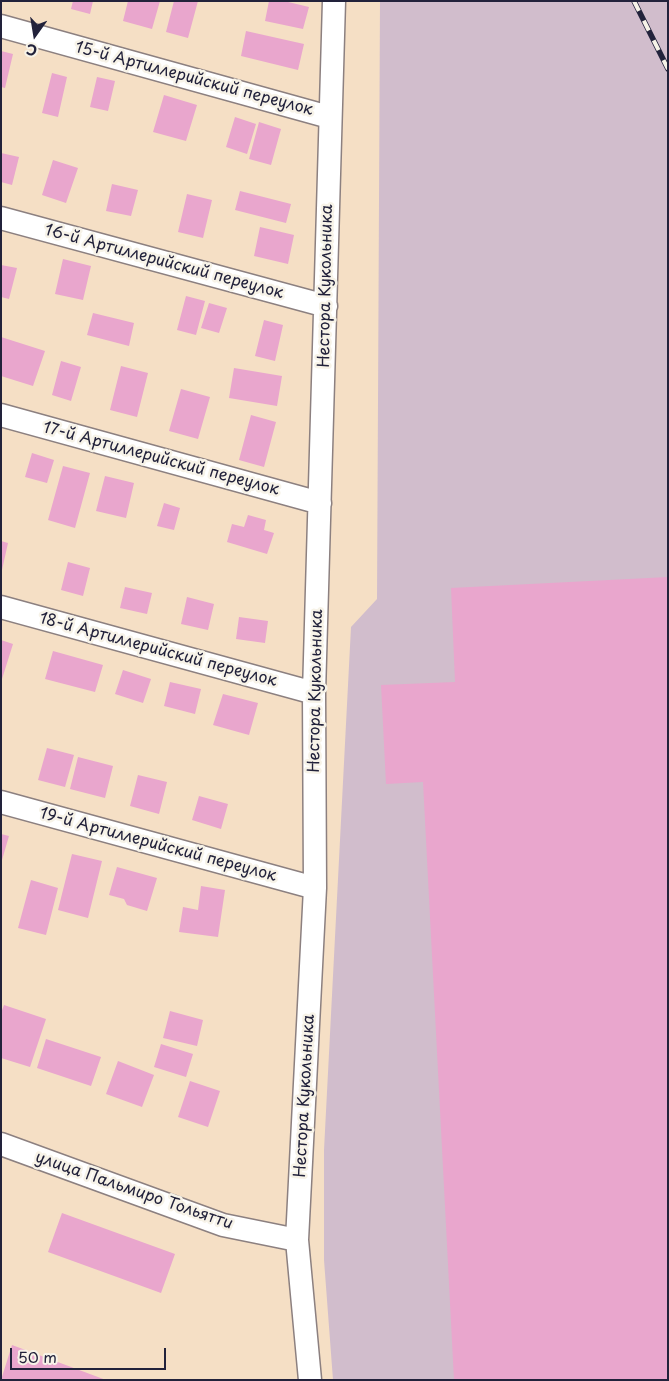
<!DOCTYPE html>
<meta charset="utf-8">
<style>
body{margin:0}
#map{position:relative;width:669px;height:1381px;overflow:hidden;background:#f5dfc5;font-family:"Playpen Sans",sans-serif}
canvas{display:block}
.frame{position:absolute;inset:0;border:2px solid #22223b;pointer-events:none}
.north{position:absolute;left:10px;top:10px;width:50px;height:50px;-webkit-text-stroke:4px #f7f3e8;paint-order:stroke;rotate:193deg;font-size:14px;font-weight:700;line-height:20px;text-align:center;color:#22223b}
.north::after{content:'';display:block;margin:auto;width:18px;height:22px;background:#22223b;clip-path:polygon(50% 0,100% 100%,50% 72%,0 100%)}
.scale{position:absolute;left:10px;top:1348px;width:156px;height:22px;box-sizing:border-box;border:2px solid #22223b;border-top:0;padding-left:6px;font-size:15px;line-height:18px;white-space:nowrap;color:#22223b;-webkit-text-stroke:4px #f7f3e8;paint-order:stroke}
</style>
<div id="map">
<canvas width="669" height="1381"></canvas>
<div class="frame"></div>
<div class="north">С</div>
<div class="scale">50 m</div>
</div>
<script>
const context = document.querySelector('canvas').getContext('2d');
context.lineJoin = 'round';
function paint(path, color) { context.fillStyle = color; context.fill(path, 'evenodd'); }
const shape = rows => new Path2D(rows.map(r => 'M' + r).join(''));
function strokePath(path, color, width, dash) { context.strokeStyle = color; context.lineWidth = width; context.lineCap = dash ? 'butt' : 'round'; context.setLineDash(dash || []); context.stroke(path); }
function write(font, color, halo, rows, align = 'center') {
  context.font = font + ' "Playpen Sans",sans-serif'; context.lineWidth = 5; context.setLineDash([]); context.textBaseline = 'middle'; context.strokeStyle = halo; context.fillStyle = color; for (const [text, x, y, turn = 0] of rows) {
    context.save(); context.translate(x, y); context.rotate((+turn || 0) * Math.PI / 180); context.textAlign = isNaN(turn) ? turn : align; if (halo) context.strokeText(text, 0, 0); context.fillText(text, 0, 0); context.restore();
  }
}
const industrial = shape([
 [380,1,668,1,668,1380,333,1380,324,1260,324,1150,351,627,377,599]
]);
const building = shape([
 [73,1,93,1,90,14,71,9],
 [128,1,160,1,152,29,123,21],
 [174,1,198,1,188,38,166,32],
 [269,1,284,1,309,7,303,29,265,21],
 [246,31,304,44,298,70,241,56],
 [1,51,13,54,5,88,1,87],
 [52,73,67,77,58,117,42,113],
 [97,77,115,81,108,111,90,107],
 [164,95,197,105,186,141,153,132],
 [235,117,256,124,247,154,226,147],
 [259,122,281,129,271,165,249,159],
 [1,153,19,157,12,185,1,182],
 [53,160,78,168,66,203,42,195],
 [112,184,138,190,131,216,106,211],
 [240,191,291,204,286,223,235,210],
 [187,194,212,200,203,238,178,232],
 [260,227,294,235,288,264,254,256],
 [63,259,91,266,83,300,55,294],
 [1,265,17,268,9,299,1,297],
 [186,296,205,301,196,335,177,330],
 [209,303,227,308,219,333,201,328],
 [93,313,134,323,129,346,87,335],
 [264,320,283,325,275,361,255,356],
 [1,337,45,351,33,386,1,376],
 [61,361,81,367,71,401,52,395],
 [121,366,148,373,137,417,110,410],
 [234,368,282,376,277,406,229,398],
 [181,389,210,397,198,439,169,431],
 [251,415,276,422,264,467,239,460],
 [32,453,54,460,47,483,25,477],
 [63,466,90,473,75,528,48,520],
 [105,476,134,483,126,518,96,511],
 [164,503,180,508,174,530,157,526],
 [248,515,266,520,264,530,274,533,267,554,227,542,232,524,244,527],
 [1,541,8,543,2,570,1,570],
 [68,562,90,568,83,596,61,590],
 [668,577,668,1380,454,1380,423,782,386,784,381,685,455,682,451,588],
 [125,587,152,593,147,614,120,608],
 [187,597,214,604,208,630,181,624],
 [239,617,268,621,265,643,236,639],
 [1,640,13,644,2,679,1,678],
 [53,651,103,665,95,692,45,679],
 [123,670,151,679,143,703,115,694],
 [170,682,201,689,195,714,164,706],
 [223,694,258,703,249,735,213,725],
 [47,748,74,755,65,787,38,780],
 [78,757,113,766,105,798,70,789],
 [138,775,167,782,159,814,130,806],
 [199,796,228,804,221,829,192,820],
 [1,834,9,836,2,860,1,860],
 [72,854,102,861,88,918,58,910],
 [117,867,157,878,147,911,127,905,124,899,109,895],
 [31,880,58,888,46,935,18,928],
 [201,886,225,890,218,937,179,932,183,907,198,910],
 [4,1005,46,1019,30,1067,1,1058,1,1013],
 [170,1011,203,1020,197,1046,163,1038],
 [46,1039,101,1057,91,1086,37,1068],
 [161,1044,193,1054,186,1077,154,1067],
 [118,1061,154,1075,142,1107,106,1094],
 [190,1081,220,1091,208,1127,178,1117],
 [62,1213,175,1254,161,1293,48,1252],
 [12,1345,106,1380,1,1380]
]);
const minor = shape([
 [1,26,329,117],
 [1,218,326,306],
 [1,415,320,503],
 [1,607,314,693],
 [1,802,315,888],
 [1,1144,223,1225,297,1240],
 [310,1380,297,1240,315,888,314,693,334,1]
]);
const rail = shape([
 [634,1,668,69]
]);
const streetNames = [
 ["15-й Артиллерийский переулок",194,79,15],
 ["16-й Артиллерийский переулок",164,262,15],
 ["Нестора Кукольника",326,286,-89],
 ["17-й Артиллерийский переулок",161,459,15],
 ["18-й Артиллерийский переулок",158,650,15],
 ["Нестора Кукольника",316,691,-89],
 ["19-й Артиллерийский переулок",158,845,15],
 ["Нестора Кукольника",305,1096,-87],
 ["улица Пальмиро Тольятти",134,1191,19]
];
paint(industrial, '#d1bdcc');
paint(building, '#e9a6cd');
strokePath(minor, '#8c8080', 25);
strokePath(minor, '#fff', 22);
strokePath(rail, '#22223b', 5.5);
strokePath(rail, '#f7f3e8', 4, [11]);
write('16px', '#22223b', '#f7f3e8', streetNames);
</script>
